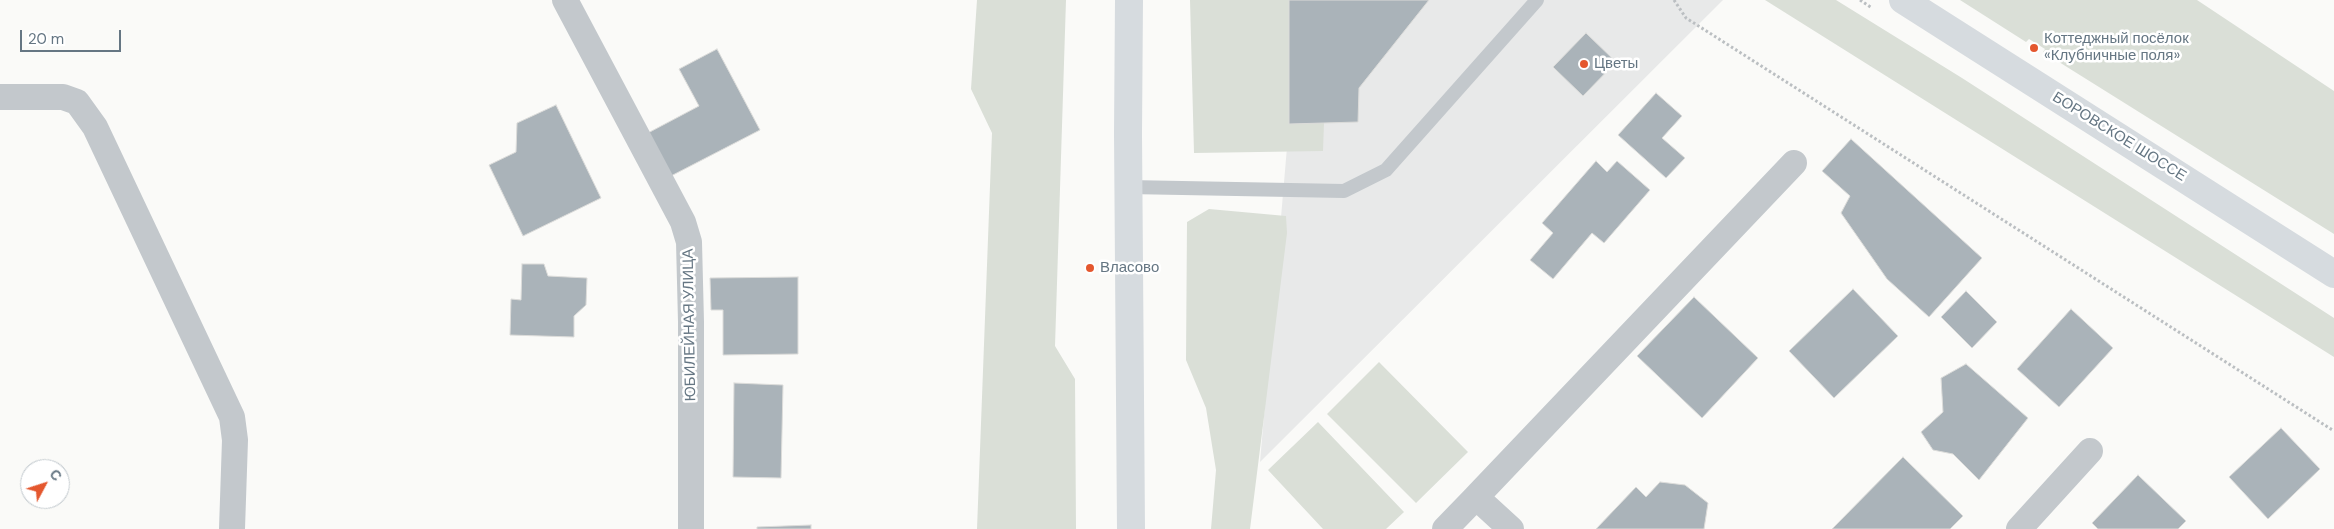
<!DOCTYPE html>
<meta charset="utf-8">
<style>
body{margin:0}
#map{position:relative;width:2334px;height:529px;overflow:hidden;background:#fafaf8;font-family:"DM Sans",sans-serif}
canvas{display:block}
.north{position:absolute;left:20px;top:459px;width:50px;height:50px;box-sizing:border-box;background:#fff;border:1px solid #c1c8cd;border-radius:50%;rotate:50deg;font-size:14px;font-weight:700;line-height:20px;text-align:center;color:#657683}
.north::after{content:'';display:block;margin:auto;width:18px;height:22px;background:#e4572e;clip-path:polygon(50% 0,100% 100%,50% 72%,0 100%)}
.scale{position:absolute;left:20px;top:30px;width:101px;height:22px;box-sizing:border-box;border:2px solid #657683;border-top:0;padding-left:6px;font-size:15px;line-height:18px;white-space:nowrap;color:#657683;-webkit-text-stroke:4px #fff;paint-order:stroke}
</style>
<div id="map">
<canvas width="2334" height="529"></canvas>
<div class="north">С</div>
<div class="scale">20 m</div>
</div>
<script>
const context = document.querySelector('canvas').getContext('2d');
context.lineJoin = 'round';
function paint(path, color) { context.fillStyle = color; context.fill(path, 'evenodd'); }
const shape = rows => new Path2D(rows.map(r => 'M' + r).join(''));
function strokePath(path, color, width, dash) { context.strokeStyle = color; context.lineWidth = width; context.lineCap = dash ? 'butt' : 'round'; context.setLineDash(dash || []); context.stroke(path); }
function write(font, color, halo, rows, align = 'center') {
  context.font = font + ' "DM Sans",sans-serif'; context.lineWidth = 5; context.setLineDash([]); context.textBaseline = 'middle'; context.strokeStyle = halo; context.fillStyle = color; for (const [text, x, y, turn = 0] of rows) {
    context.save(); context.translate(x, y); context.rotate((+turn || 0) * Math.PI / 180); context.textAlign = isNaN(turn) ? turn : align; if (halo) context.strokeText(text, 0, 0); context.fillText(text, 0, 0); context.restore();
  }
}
const built = shape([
 [1289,0,1723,0,1260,462,1289,124]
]);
const green = shape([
 [977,0,1066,0,1055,346,1075,379,1076,529,977,529,992,133,971,89],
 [1190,0,1289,0,1289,124,1324,123,1323,151,1194,153],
 [1765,0,1836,0,1962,78,2334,318,2334,357],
 [1960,0,2197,0,2334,91,2334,234,2043,52,2045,49,2029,39,2026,42],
 [1209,209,1286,216,1287,233,1250,529,1211,529,1216,470,1206,408,1186,360,1187,222],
 [1379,362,1468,452,1416,503,1327,414],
 [1318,422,1404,512,1386,529,1323,529,1268,470]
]);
const building = shape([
 [1289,0,1429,0,1359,88,1358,122,1289,124,1289,0],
 [1586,33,1616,62,1583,96,1553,67,1586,33],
 [717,49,760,130,669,177,646,134,699,106,679,69,717,49],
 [1656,93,1682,116,1662,138,1685,158,1666,178,1618,135,1656,93],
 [556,105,601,198,523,236,489,165,516,152,517,123,556,105],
 [1851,139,1982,258,1929,317,1887,279,1841,213,1850,196,1822,171,1851,139],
 [1596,161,1607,172,1617,161,1650,190,1604,243,1592,233,1553,279,1530,260,1553,233,1542,223,1596,161],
 [522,264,544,264,548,276,587,278,586,305,574,316,574,337,510,335,511,299,521,300,522,264],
 [798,277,798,354,723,355,723,310,711,310,710,278,798,277],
 [1853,289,1898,336,1834,398,1789,351,1853,289],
 [1966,291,1997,322,1972,348,1941,317,1966,291],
 [1694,297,1758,358,1702,418,1637,356,1694,297],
 [2071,309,2113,348,2059,407,2017,369,2071,309],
 [1966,364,2028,418,1979,480,1953,454,1933,450,1921,432,1943,412,1941,378,1966,364],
 [734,383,783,385,781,478,733,477,734,383],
 [2281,428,2320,469,2268,519,2229,477,2281,428],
 [1903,457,1963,516,1950,529,1832,529,1903,457],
 [2138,475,2186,521,2178,529,2098,529,2092,523,2138,475],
 [1660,482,1685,485,1708,503,1704,529,1596,529,1636,487,1646,497,1660,482],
 [811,525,811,529,757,529,757,527,811,525]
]);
const path = shape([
 [1674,0,1686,18,2334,431],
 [1860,0,1872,8]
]);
const lane = shape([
 [1128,187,1344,191,1386,170,1537,0]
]);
const street = shape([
 [565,0,683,222,689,242,691,322,691,529],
 [0,97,63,97,77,102,95,127,232,417,235,440,232,529],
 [1445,529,1476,497],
 [1511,529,1476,497,1794,163],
 [2019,529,2090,451]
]);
const secondary = shape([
 [1129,0,1128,134,1131,529],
 [1903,0,2334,274]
]);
const markers = [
 [2034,48,5,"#e4572e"],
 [1584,64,5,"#e4572e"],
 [1090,268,5,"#e4572e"]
];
const poiNames = [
 ["Коттеджный посёлок",2044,39],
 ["«Клубничные поля»",2044,56],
 ["Цветы",1594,64],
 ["Власово",1100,268]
];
const streetNames = [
 ["БОРОВСКОЕ ШОССЕ",2119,137,32],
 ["ЮБИЛЕЙНАЯ УЛИЦА",690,325,-91]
];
paint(built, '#e8e9e9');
paint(green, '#dadfd7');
paint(building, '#aab3b9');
strokePath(building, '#dcdcda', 1);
strokePath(path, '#bbbfc2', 3, [2.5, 2.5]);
strokePath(lane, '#c3c8cc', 14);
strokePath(street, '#c3c8cc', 26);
strokePath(secondary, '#d6dbdf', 28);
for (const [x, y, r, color] of markers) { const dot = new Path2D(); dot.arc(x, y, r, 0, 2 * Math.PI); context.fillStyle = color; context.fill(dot); strokePath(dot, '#fff', 2); }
write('15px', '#657683', '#fff', poiNames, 'left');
write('15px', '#657683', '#fff', streetNames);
</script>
